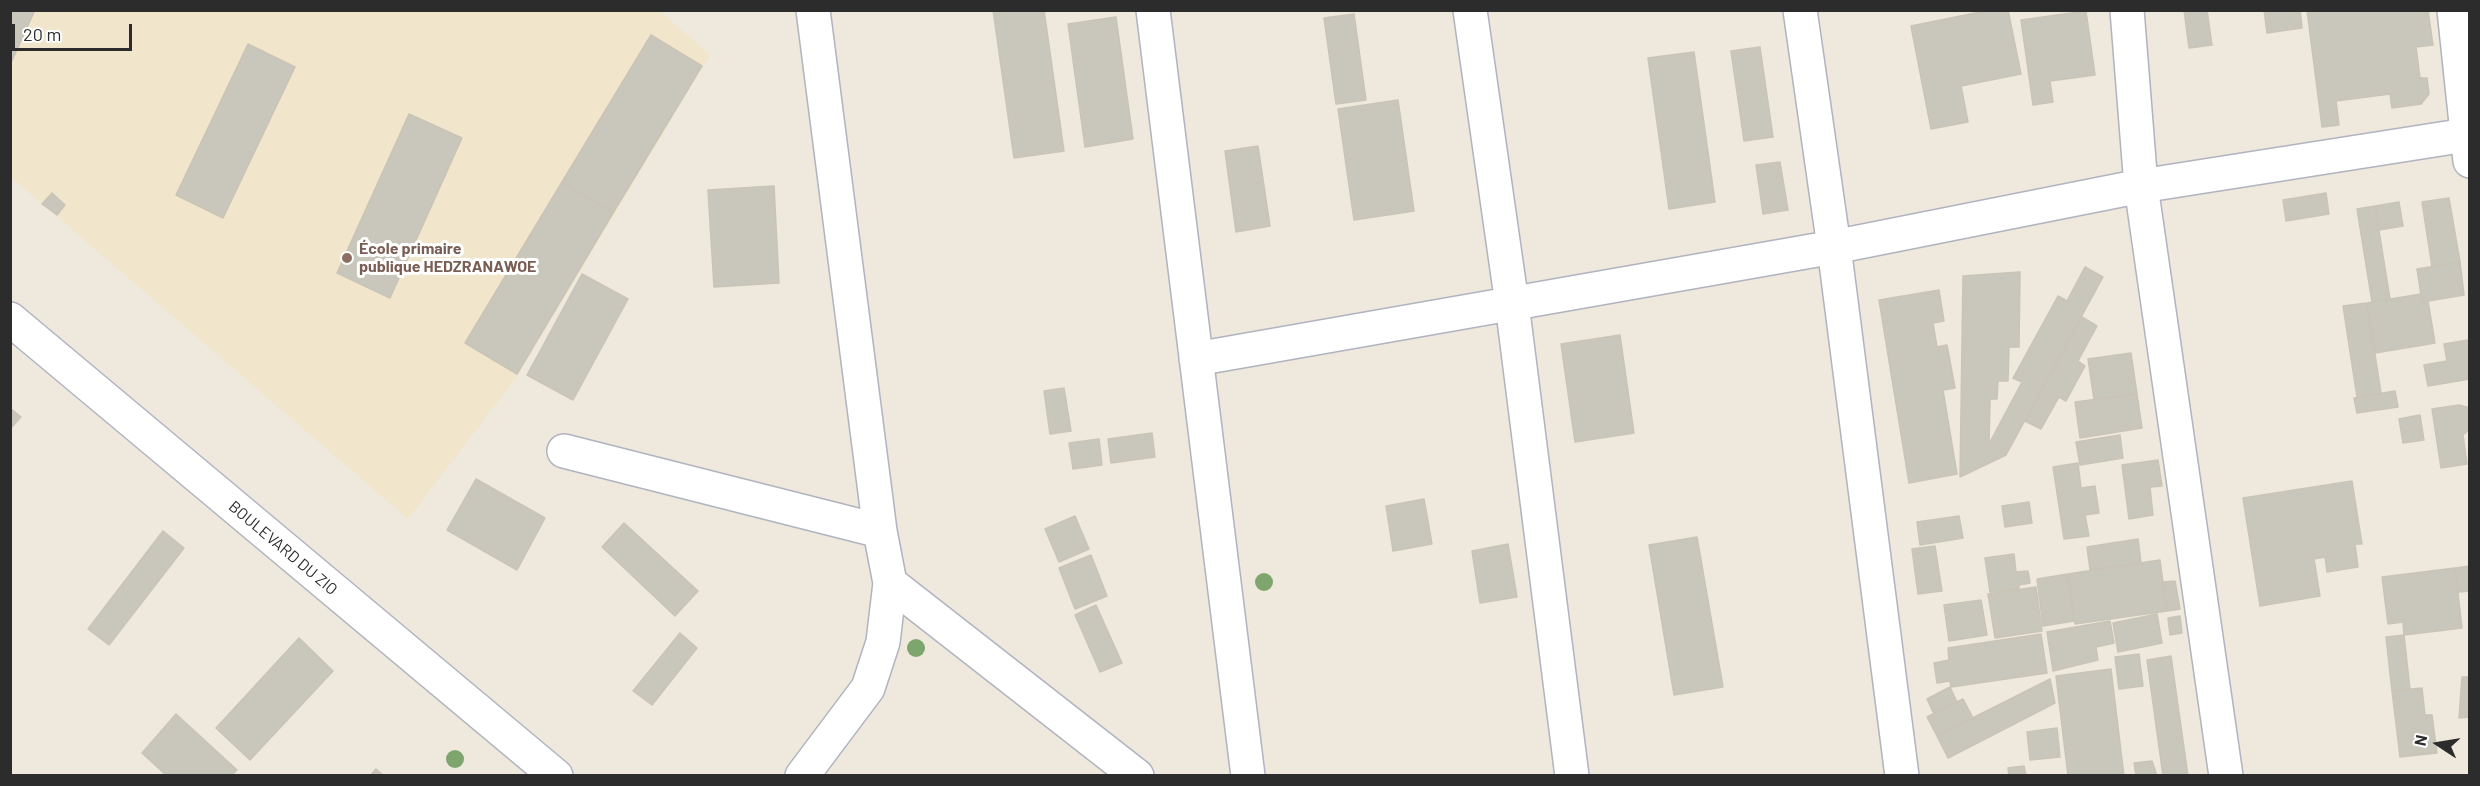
<!DOCTYPE html>
<meta charset="utf-8">
<style>
body{margin:0}
#map{position:relative;width:2480px;height:786px;overflow:hidden;background:#eee8dd;font-family:Barlow,sans-serif}
canvas{display:block}
.frame{position:absolute;inset:0;border:12px solid #2c2c2c;pointer-events:none}
.north{position:absolute;left:2408px;top:714px;width:60px;height:60px;-webkit-text-stroke:4px #fff;paint-order:stroke;rotate:282deg;font-size:16px;font-weight:700;line-height:24px;text-align:center;color:#2c2c2c}
.north::after{content:'';display:block;margin:auto;width:21px;height:27px;background:#2c2c2c;clip-path:polygon(50% 0,100% 100%,50% 72%,0 100%)}
.scale{position:absolute;left:12px;top:24px;width:120px;height:27px;box-sizing:border-box;border:3px solid #2c2c2c;border-top:0;padding-left:8px;font-size:18px;line-height:21px;white-space:nowrap;color:#2c2c2c;-webkit-text-stroke:4px #fff;paint-order:stroke}
</style>
<div id="map">
<canvas width="2480" height="786"></canvas>
<div class="frame"></div>
<div class="north">N</div>
<div class="scale">20 m</div>
</div>
<script>
const context = document.querySelector('canvas').getContext('2d');
context.lineJoin = 'round';
function paint(path, color) { context.fillStyle = color; context.fill(path, 'evenodd'); }
const shape = rows => new Path2D(rows.map(r => 'M' + r).join(''));
function strokePath(path, color, width, dash) { context.strokeStyle = color; context.lineWidth = width; context.lineCap = dash ? 'butt' : 'round'; context.setLineDash(dash || []); context.stroke(path); }
function write(font, color, halo, rows, align = 'center') {
  context.font = font + ' Barlow,sans-serif'; context.lineWidth = 6; context.setLineDash([]); context.textBaseline = 'middle'; context.strokeStyle = halo; context.fillStyle = color; for (const [text, x, y, turn = 0] of rows) {
    context.save(); context.translate(x, y); context.rotate((+turn || 0) * Math.PI / 180); context.textAlign = isNaN(turn) ? turn : align; if (halo) context.strokeText(text, 0, 0); context.fillText(text, 0, 0); context.restore();
  }
}
const education = shape([
 [11,11,660,11,710,55,518,375,408,519,11,177]
]);
const building = shape([
 [10,10,35,10,10,65,10,10],
 [993,10,1044,10,1064,151,1014,158,993,10],
 [1990,10,2008,10,2021,74,1961,86,1968,122,1931,129,1911,26,1990,10],
 [2184,10,2207,10,2212,45,2189,48,2184,10],
 [2264,10,2300,10,2302,28,2267,33,2264,10],
 [2307,10,2428,10,2433,45,2416,47,2420,78,2427,78,2429,94,2421,104,2392,108,2390,94,2336,101,2339,125,2322,127,2307,10],
 [2086,11,2095,75,2050,81,2053,102,2033,105,2021,20,2086,11],
 [1354,14,1366,100,1336,104,1324,18,1354,14],
 [1116,17,1133,139,1085,147,1068,24,1116,17],
 [651,35,702,66,613,213,562,182,651,35],
 [248,44,295,67,223,218,176,195,248,44],
 [1760,47,1773,137,1744,141,1731,51,1760,47],
 [1694,52,1715,202,1669,209,1648,58,1694,52],
 [1398,100,1414,211,1354,220,1338,109,1398,100],
 [409,114,462,138,390,298,337,273,409,114],
 [1258,146,1270,226,1236,232,1225,151,1258,146],
 [1780,162,1788,210,1763,214,1756,165,1780,162],
 [562,182,613,213,517,374,465,343,562,182],
 [774,186,779,283,714,287,708,190,774,186],
 [52,193,65,205,57,215,42,204,52,193],
 [2326,193,2329,214,2286,221,2283,200,2326,193],
 [2449,198,2460,262,2432,267,2422,202,2449,198],
 [2399,202,2403,226,2379,230,2375,206,2399,202],
 [2375,206,2390,299,2372,302,2357,209,2375,206],
 [2460,262,2464,295,2422,302,2417,269,2460,262],
 [2085,267,2103,277,2006,455,1960,477,1963,276,2020,272,2019,347,2009,347,2008,381,1998,381,1997,399,1990,399,1989,444,2022,382,2013,378,2058,296,2067,301,2085,267],
 [582,274,628,299,573,400,527,375,582,274],
 [1939,290,1944,321,1933,323,1937,347,1947,345,1955,388,1943,390,1957,474,1909,483,1879,300,1939,290],
 [2421,294,2422,302,2428,301,2435,343,2375,353,2367,303,2421,294],
 [2367,303,2381,393,2357,397,2343,306,2367,303],
 [2082,317,2097,326,2078,361,2085,366,2066,401,2059,397,2041,429,2025,421,2082,317],
 [1620,335,1634,433,1575,442,1561,344,1620,335],
 [2468,340,2470,379,2428,386,2424,365,2447,361,2444,344,2468,340],
 [2131,353,2137,394,2094,400,2088,359,2131,353],
 [1064,388,1071,431,1050,434,1044,391,1064,388],
 [2395,391,2398,407,2357,413,2354,398,2395,391],
 [2137,394,2142,428,2080,438,2075,402,2137,394],
 [2459,405,2470,408,2470,429,2463,435,2467,464,2441,468,2432,409,2459,405],
 [10,408,21,417,10,429,10,408],
 [2420,415,2424,440,2403,443,2399,419,2420,415],
 [1152,433,1155,457,1111,463,1108,439,1152,433],
 [2120,435,2123,458,2080,465,2076,442,2120,435],
 [1099,439,1102,465,1073,469,1069,443,1099,439],
 [2158,460,2162,486,2150,487,2153,515,2129,519,2122,465,2158,460],
 [2078,463,2081,488,2095,486,2099,513,2085,515,2089,536,2064,539,2053,467,2078,463],
 [476,479,545,518,517,570,447,530,476,479],
 [2352,481,2362,544,2355,544,2358,567,2327,572,2325,557,2314,559,2320,596,2260,606,2243,498,2352,481],
 [1424,499,1432,544,1393,551,1386,506,1424,499],
 [2029,502,2032,523,2005,527,2002,506,2029,502],
 [1075,516,1089,549,1059,562,1045,529,1075,516],
 [1959,516,1963,538,1920,545,1917,522,1959,516],
 [624,523,698,591,675,616,602,547,624,523],
 [163,531,184,548,109,645,88,629,163,531],
 [1697,537,1723,687,1674,695,1649,545,1697,537],
 [2138,539,2141,563,2090,570,2087,547,2138,539],
 [1508,544,1517,597,1480,603,1472,551,1508,544],
 [1935,546,1942,591,1918,594,1912,549,1935,546],
 [2014,554,2016,572,2028,571,2030,583,2019,585,2019,588,1990,592,1985,558,2014,554],
 [1091,555,1107,596,1075,609,1059,568,1091,555],
 [2160,560,2167,611,2075,624,2068,574,2160,560],
 [2470,566,2470,591,2458,592,2455,568,2470,566],
 [2455,568,2462,628,2404,635,2403,622,2388,624,2382,577,2455,568],
 [2068,574,2074,621,2043,626,2037,579,2068,574],
 [2175,581,2180,609,2167,611,2163,582,2175,581],
 [2036,587,2042,631,1995,638,1988,594,2036,587],
 [1981,600,1987,635,1949,641,1944,605,1981,600],
 [1096,605,1122,663,1100,672,1075,615,1096,605],
 [2157,614,2162,643,2118,652,2113,623,2157,614],
 [2180,616,2182,633,2170,635,2168,618,2180,616],
 [2110,621,2114,643,2096,647,2098,660,2053,671,2047,632,2110,621],
 [680,633,697,648,652,705,633,691,680,633],
 [2041,634,2047,673,1951,687,1950,681,1937,683,1934,663,1949,660,1948,648,2041,634],
 [2404,635,2410,689,2392,691,2386,637,2404,635],
 [299,638,333,671,250,760,216,728,299,638],
 [2139,654,2143,686,2119,689,2115,657,2139,654],
 [2171,656,2188,776,2163,776,2147,660,2171,656],
 [2111,669,2124,776,2068,776,2056,676,2111,669],
 [2462,677,2470,677,2470,717,2459,718,2462,677],
 [2050,679,2055,703,1948,758,1937,736,2050,679],
 [1950,687,1957,702,1934,714,1927,699,1950,687],
 [2422,688,2425,715,2432,715,2437,753,2400,757,2392,691,2422,688],
 [1963,699,1973,718,1937,736,1927,717,1963,699],
 [176,714,237,770,231,776,167,776,142,753,176,714],
 [2057,728,2060,757,2030,760,2027,732,2057,728],
 [2152,761,2157,776,2132,776,2136,775,2134,763,2152,761],
 [2024,766,2026,776,2009,776,2008,768,2024,766],
 [376,769,384,776,370,776,376,769]
]);
const minor = shape([
 [1153,10,1248,776],
 [1470,10,1512,304,1572,776],
 [1800,10,1834,247,1902,776],
 [2127,10,2141,186,2226,776],
 [2454,10,2470,161],
 [10,319,556,776],
 [1196,359,1834,247,2141,186,2466,135],
 [564,451,880,531],
 [890,583,1137,776],
 [802,776,868,688,883,642,890,583,880,531,813,10]
]);
const trees = [
 [1264,582],
 [916,648],
 [455,759]
];
const markers = [
 [347,258,6,"#8d6e63"]
];
const educationNames = [
 ["École primaire",359,249],
 ["publique HEDZRANAWOE",359,267]
];
const streetNames = [
 ["BOULEVARD DU ZIO",283,548,40]
];
paint(education, '#f1e6cc');
paint(building, '#c9c6bb');
strokePath(building, '#cac4b6', 1.5);
strokePath(minor, '#b1b3c0', 36);
strokePath(minor, '#fff', 33);
context.fillStyle = '#7fa56f';
for (const [x, y] of trees) { context.beginPath(); context.arc(x, y, 9, 0, 2 * Math.PI); context.fill(); }
for (const [x, y, r, color] of markers) { const dot = new Path2D(); dot.arc(x, y, r, 0, 2 * Math.PI); context.fillStyle = color; context.fill(dot); strokePath(dot, '#fff', 2); }
write('bold 16px', '#785e54', '#fff', educationNames, 'left');
write('16px', '#2c2c2c', '#fff', streetNames);
</script>
